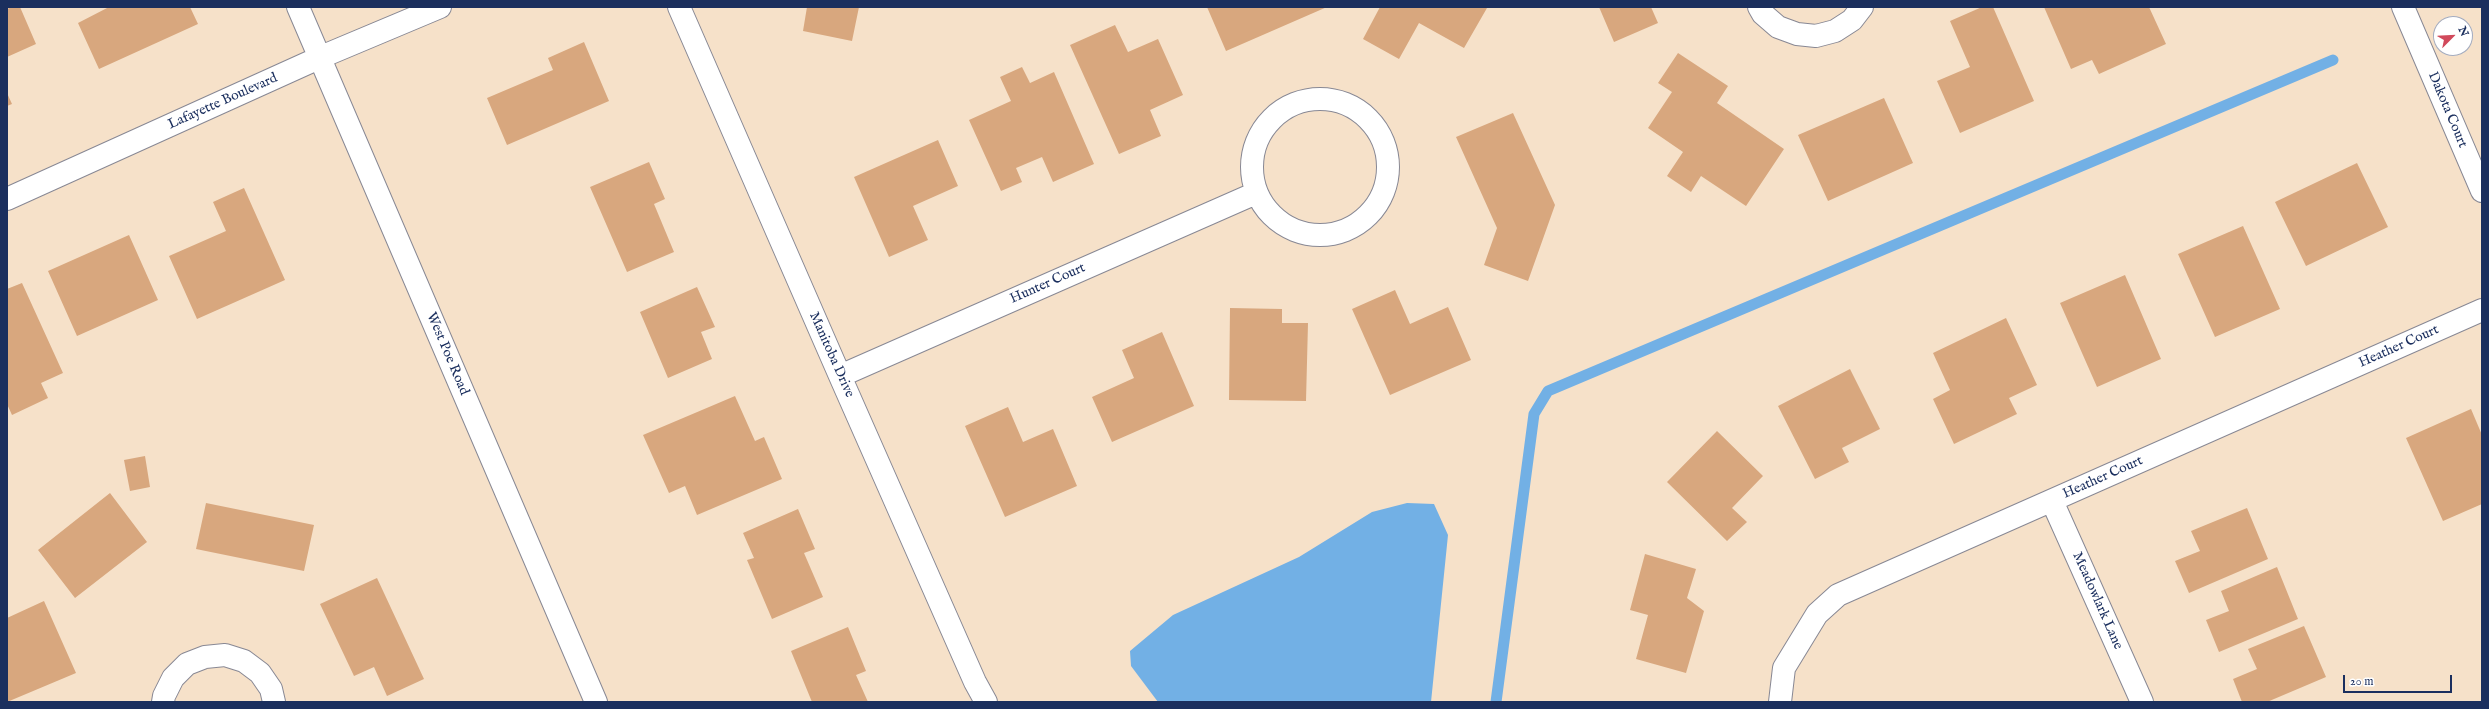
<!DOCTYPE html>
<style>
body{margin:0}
#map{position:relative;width:2489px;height:709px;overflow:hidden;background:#f6e1c9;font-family:"IM FELL English",serif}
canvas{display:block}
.frame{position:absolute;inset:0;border:8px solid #1b2f5e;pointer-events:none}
.north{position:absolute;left:2433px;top:16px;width:40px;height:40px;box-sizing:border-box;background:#fff;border:1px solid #a4acbf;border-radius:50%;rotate:66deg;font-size:11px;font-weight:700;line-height:16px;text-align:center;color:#1b2f5e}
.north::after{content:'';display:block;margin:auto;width:14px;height:18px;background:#d1495b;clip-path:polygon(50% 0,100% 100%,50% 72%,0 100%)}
.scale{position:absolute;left:2343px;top:675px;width:109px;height:18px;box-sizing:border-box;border:2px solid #1b2f5e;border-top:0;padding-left:5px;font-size:12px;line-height:14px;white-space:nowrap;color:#1b2f5e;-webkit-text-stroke:3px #fff;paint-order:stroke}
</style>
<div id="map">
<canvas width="2489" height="709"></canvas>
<div class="frame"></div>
<div class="north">N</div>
<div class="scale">20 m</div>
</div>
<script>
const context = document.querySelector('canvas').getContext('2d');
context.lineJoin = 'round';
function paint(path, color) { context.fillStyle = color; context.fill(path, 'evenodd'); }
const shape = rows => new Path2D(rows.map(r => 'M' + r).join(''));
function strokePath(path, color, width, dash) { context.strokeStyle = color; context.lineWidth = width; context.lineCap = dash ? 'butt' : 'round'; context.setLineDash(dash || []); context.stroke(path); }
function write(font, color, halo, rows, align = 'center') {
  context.font = font + ' "IM FELL English",serif'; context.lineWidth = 3; context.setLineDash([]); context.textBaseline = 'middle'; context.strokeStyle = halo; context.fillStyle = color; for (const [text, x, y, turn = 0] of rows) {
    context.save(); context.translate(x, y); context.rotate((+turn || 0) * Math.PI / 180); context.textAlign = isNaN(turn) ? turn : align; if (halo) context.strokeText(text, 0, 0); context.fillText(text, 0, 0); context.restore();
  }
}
const water = shape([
 [1407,503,1434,504,1448,535,1431,702,1158,702,1131,666,1130,651,1173,615,1299,557,1372,512]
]);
const stream = shape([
 [1496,702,1534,414,1548,391,2333,60]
]);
const building = shape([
 [12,7,20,7,36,44,7,57,7,9],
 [109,7,190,7,198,24,99,69,78,23],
 [807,7,859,7,852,41,803,31],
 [1207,7,1327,7,1226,51],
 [1380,7,1485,7,1487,8,1464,48,1419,23,1399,59,1363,39],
 [1599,7,1651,7,1658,23,1614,42],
 [1982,7,1993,7,2034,101,1960,133,1937,81,1970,67,1950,21],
 [2044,7,2149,7,2166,44,2099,74,2092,60,2071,69],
 [1115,25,1128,52,1158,39,1183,95,1150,110,1161,136,1119,154,1070,45],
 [584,42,609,101,507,145,487,98,553,70,548,58],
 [1678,53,1728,86,1717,103,1784,149,1746,206,1701,176,1691,192,1667,176,1683,152,1648,128,1672,92,1658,83],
 [1022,67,1030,83,1054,72,1094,164,1053,182,1042,157,1016,168,1022,182,1001,191,969,120,1011,101,1000,77],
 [7,93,12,104,7,106],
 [1884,98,1913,163,1828,201,1798,135],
 [1513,113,1555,205,1528,281,1484,265,1497,228,1456,137],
 [938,140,958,186,913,206,928,240,889,257,854,177],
 [649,162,665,199,654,204,674,252,627,272,590,187],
 [2357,163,2388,227,2306,266,2275,202],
 [244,188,285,280,197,319,169,256,226,231,213,202],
 [2243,226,2280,309,2215,337,2178,254],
 [129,235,158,300,77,336,48,271],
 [2125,275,2161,359,2097,387,2060,303],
 [22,283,63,373,41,383,48,398,12,415,7,404,7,289],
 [697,287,715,327,701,332,712,359,668,378,640,312],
 [1395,290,1410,324,1448,307,1471,360,1390,395,1352,309],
 [1230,308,1282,309,1282,323,1308,323,1306,401,1229,400],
 [2006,318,2037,385,2009,398,2017,414,1954,444,1933,399,1950,390,1933,353],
 [1162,332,1194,406,1112,442,1092,397,1134,378,1122,350],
 [1850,369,1880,429,1842,448,1849,462,1815,479,1778,406],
 [735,396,755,441,764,437,782,479,697,515,685,486,669,493,643,435],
 [1008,407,1023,442,1053,429,1077,486,1005,517,965,426],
 [2471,409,2482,435,2482,504,2443,521,2406,438],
 [1717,431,1763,476,1732,508,1747,522,1727,541,1667,482],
 [145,456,150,487,130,491,124,460],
 [110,493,147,542,75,598,38,550],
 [206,503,314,525,304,571,196,549],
 [2247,508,2268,559,2189,593,2175,561,2200,551,2191,531],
 [798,509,815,549,804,553,823,597,772,619,747,560,754,558,743,533],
 [1645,554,1696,569,1687,598,1704,611,1686,673,1636,659,1648,615,1630,610],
 [2277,567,2298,619,2219,652,2206,620,2229,611,2221,591],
 [377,578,424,679,387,696,374,667,354,676,320,604],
 [44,601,76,673,7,702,7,618],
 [2304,626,2326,677,2267,702,2242,702,2233,679,2257,669,2248,649],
 [848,627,866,671,856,675,868,702,812,702,791,651]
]);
const minor = shape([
 [298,7,596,702],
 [679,7,840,376,975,682,986,702],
 [1759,7,1763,14,1778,27,1797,34,1816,36,1835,31,1852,20,1862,7],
 [2403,7,2482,191],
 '1252 167a68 68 0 1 1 136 0a68 68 0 1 1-136 0Z',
 [7,199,321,57,440,7],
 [840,376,1256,193],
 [2052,501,2142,702],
 [163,702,164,696,173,678,187,664,205,657,225,655,244,661,260,673,271,689,274,702],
 [1780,702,1784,668,1817,614,1838,595,2482,310]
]);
const streetNames = [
 ["Lafayette Boulevard",223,102,-24],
 ["Dakota Court",2447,110,67],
 ["Hunter Court",1048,284,-24],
 ["Heather Court",2399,347,-24],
 ["West Poe Road",447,354,67],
 ["Manitoba Drive",831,355,66],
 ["Heather Court",2103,478,-24],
 ["Meadowlark Lane",2097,601,66]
];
paint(water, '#72b0e5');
strokePath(stream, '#72b0e5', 11);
paint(building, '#d8a77e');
strokePath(minor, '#888894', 24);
strokePath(minor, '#fff', 22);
write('14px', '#1b2f5e', '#fff', streetNames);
</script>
